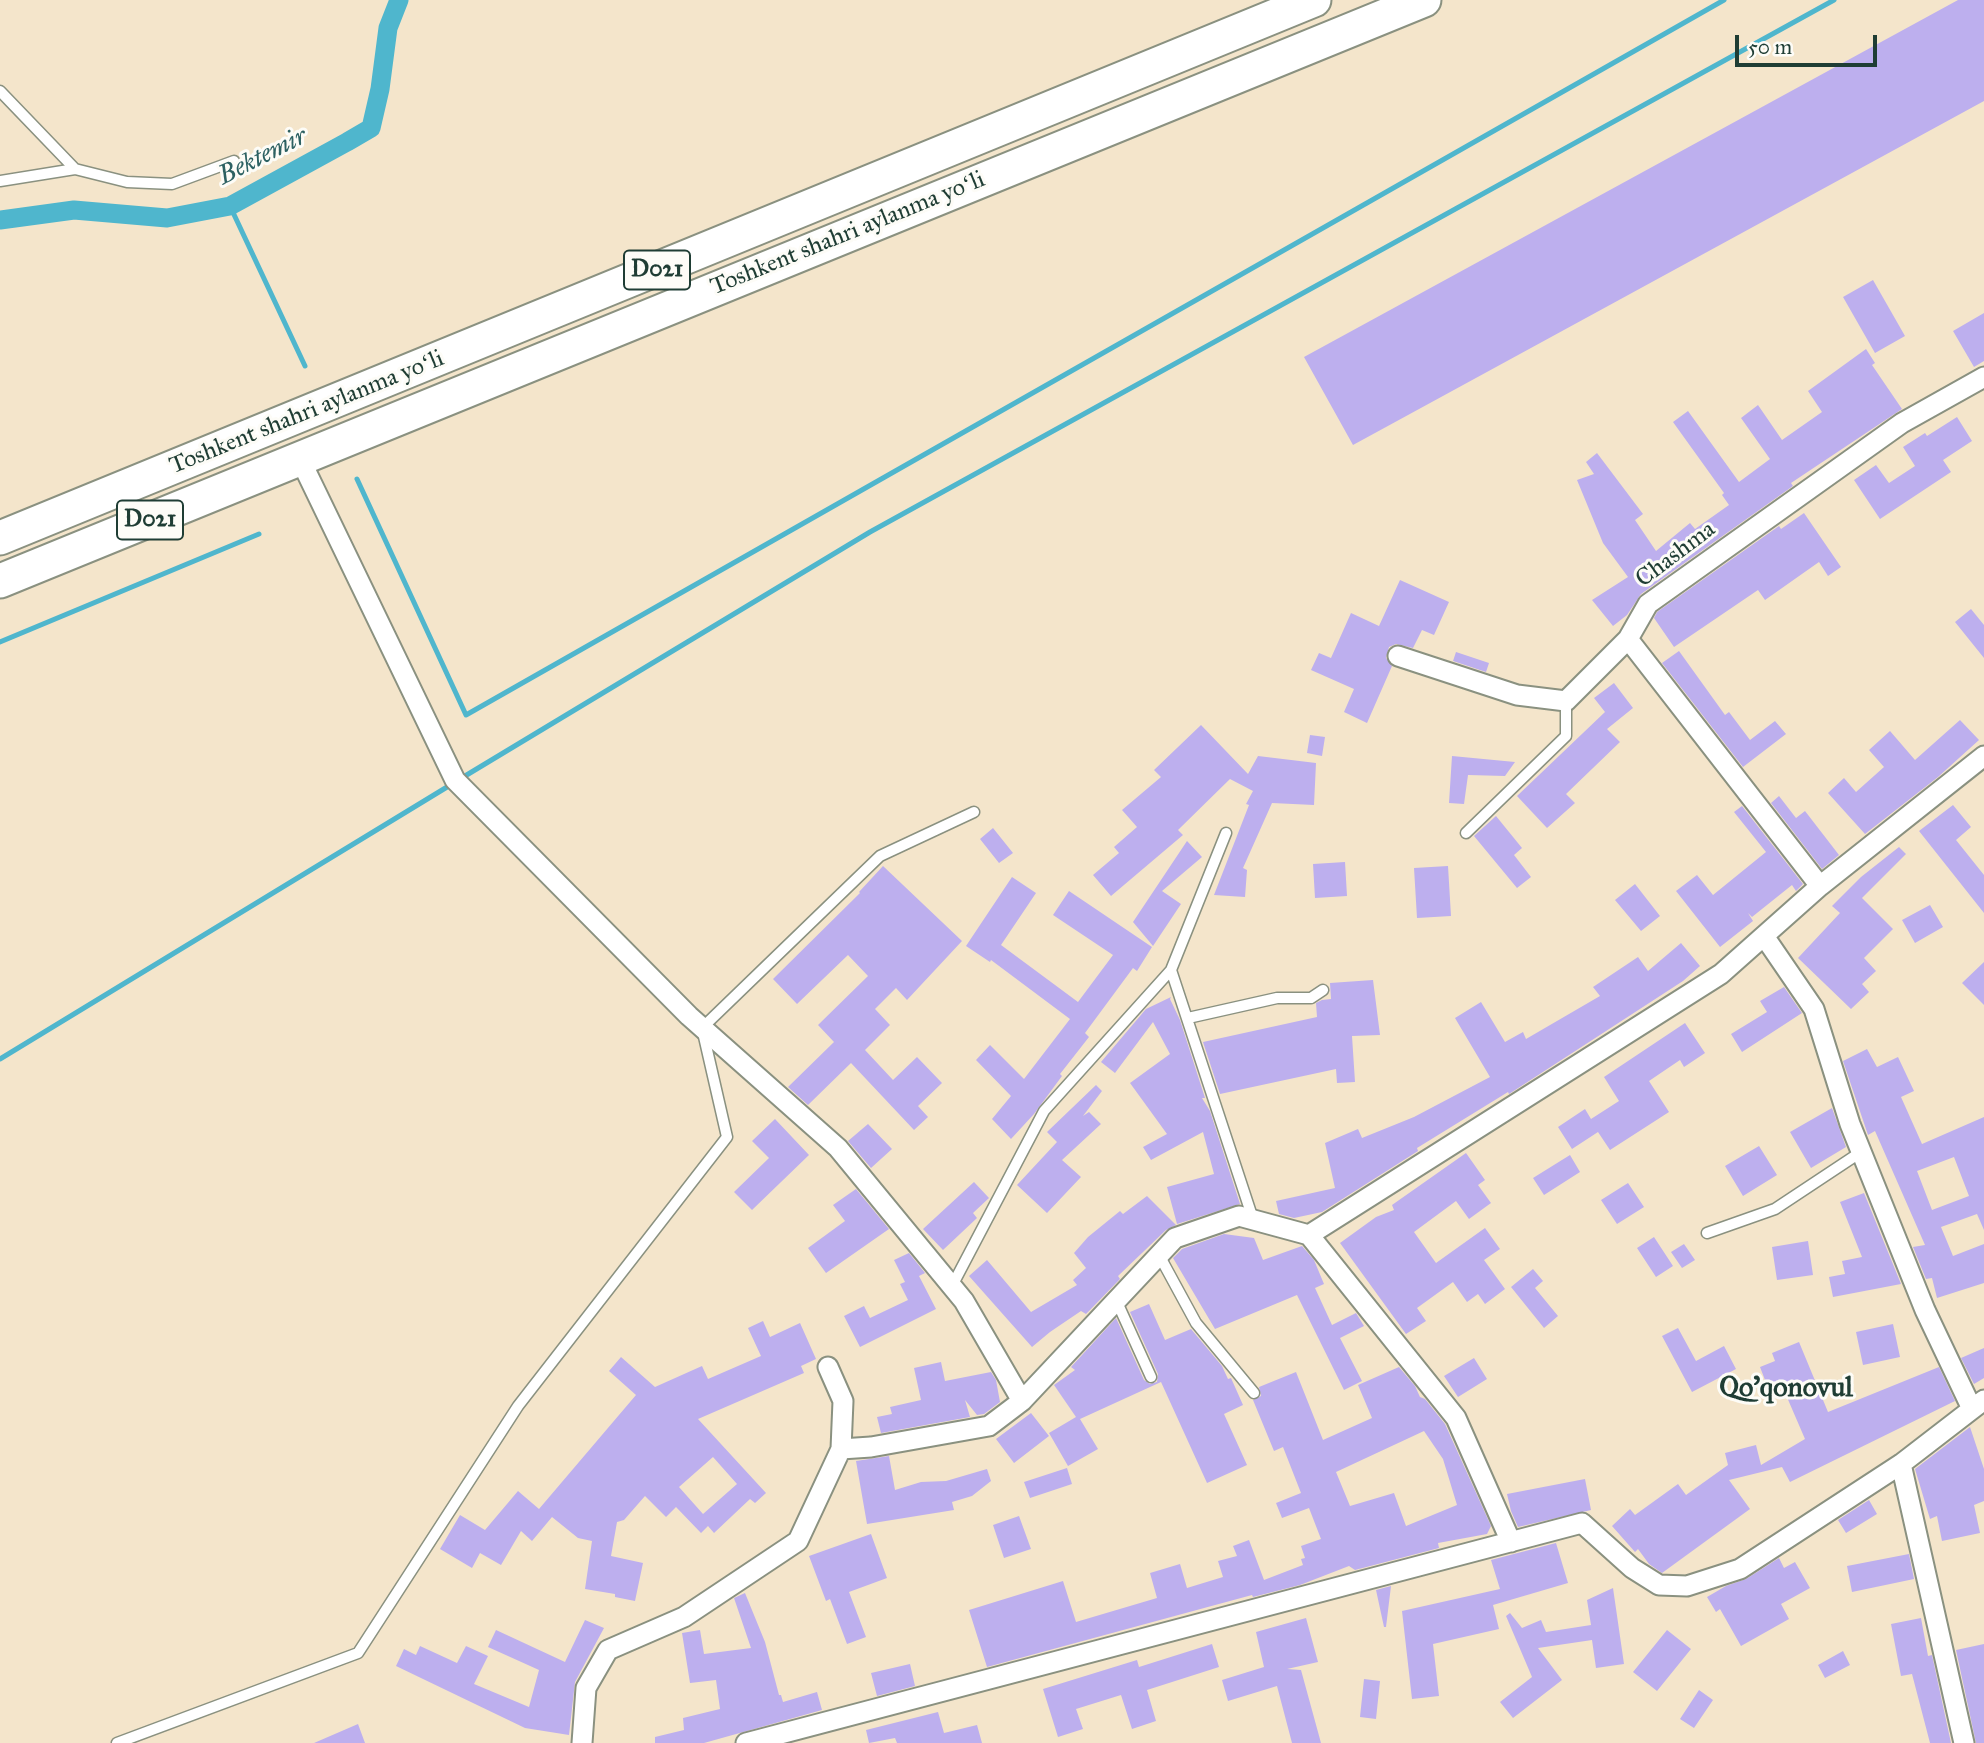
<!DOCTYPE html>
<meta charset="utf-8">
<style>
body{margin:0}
#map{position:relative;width:1984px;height:1743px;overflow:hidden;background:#f4e5cb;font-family:"IM FELL Great Primer",serif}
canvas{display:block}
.scale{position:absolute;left:1735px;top:35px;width:142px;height:32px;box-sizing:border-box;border:4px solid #1f3d34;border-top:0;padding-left:9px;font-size:21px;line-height:24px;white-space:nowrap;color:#1f3d34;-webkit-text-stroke:5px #fdfcf7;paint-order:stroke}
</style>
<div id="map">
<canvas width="1984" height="1743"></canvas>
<div class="scale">50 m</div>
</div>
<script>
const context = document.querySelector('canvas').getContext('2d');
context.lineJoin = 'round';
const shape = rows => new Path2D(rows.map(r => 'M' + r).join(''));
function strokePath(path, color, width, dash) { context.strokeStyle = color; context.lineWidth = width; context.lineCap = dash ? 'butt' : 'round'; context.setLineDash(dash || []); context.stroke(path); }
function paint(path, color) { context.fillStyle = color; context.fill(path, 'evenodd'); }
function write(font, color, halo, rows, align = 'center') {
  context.font = font + ' "IM FELL Great Primer",serif'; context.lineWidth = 6; context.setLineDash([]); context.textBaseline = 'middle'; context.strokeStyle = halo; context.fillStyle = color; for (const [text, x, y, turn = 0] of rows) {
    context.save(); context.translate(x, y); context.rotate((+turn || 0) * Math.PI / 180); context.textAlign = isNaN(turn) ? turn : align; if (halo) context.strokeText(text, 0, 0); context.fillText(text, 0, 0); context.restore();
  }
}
const stream = shape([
 [230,206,305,366],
 [357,479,466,715,1724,0],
 [0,642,259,534],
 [460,779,870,532,1834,0],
 [0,1059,452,784]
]);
const canal = shape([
 [0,220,74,210,167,218,230,206,347,142,371,128,380,89,388,28,399,0]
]);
const building = shape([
 [1958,0,1984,0,1984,101,1353,445,1304,357],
 [1873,280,1905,336,1875,353,1843,297],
 [1984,313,1984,361,1974,367,1953,331],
 [1866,349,1875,363,1872,365,1902,409,1791,483,1793,486,1641,594,1627,615,1613,626,1592,600,1628,577,1603,543,1577,480,1594,474,1586,462,1597,453,1643,514,1635,520,1656,551,1690,523,1695,529,1729,505,1722,495,1724,493,1673,422,1688,411,1739,482,1770,459,1741,418,1758,405,1782,440,1822,412,1808,391],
 [1957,417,1972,441,1943,460,1951,472,1880,519,1854,480,1876,465,1889,483,1915,466,1903,447,1925,433,1927,436],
 [1804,513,1841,567,1828,576,1819,562,1765,600,1758,590,1674,647,1654,618,1657,612,1779,526,1781,529],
 [1400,580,1449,602,1434,635,1422,630,1413,648,1396,644,1389,647,1386,658,1392,666,1367,723,1344,712,1354,689,1311,670,1319,653,1331,658,1351,613,1379,626],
 [1971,609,1984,625,1984,658,1955,622],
 [1679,651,1725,715,1729,712,1750,740,1775,721,1786,734,1743,767,1662,663],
 [1456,652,1489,663,1486,672,1453,661],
 [1614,683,1633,708,1607,729,1620,742,1566,794,1575,803,1547,828,1517,796,1605,712,1594,698],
 [1960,720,1979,740,1938,777,1865,834,1828,793,1844,778,1856,792,1884,767,1869,750,1890,731,1915,760],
 [1201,725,1248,774,1258,756,1316,763,1314,805,1272,803,1243,868,1247,870,1245,897,1214,895,1249,805,1246,804,1253,791,1230,779,1178,830,1183,835,1111,896,1093,875,1119,853,1114,847,1137,827,1122,810,1161,777,1154,770],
 [1310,735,1325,737,1322,756,1307,753],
 [1452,756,1515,762,1505,776,1468,775,1464,804,1449,803],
 [1779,796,1796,818,1805,811,1839,855,1822,869,1771,803],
 [1953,805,1971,827,1956,840,1984,875,1984,913,1919,831],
 [1742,806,1803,884,1796,891,1792,885,1752,917,1748,913,1753,921,1720,947,1676,891,1697,875,1713,895,1766,852,1734,812],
 [1496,816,1522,848,1514,855,1531,877,1517,888,1474,836],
 [993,828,1013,853,999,863,980,839],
 [1187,841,1202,857,1162,891,1181,904,1153,946,1133,922],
 [1899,847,1906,854,1862,898,1893,929,1864,958,1876,971,1862,984,1869,992,1851,1009,1798,958,1840,913,1832,906,1861,877],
 [1345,862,1347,896,1315,898,1313,864],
 [883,866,962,941,907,1000,896,988,875,1009,890,1025,865,1050,893,1080,917,1057,942,1083,918,1106,928,1117,914,1130,851,1063,808,1105,788,1087,834,1042,818,1025,868,976,848,955,797,1004,773,979,860,893,859,892],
 [1448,866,1451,916,1417,918,1414,868],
 [1012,877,1036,893,1001,945,1078,1002,1113,955,1053,915,1069,891,1152,947,1137,971,1133,968,1085,1033,1089,1037,1060,1074,1062,1076,1034,1114,1011,1139,992,1119,1011,1096,976,1060,990,1045,1024,1079,1070,1019,991,960,990,962,966,946],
 [1635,884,1660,916,1641,931,1615,900],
 [1930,905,1943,927,1915,943,1902,920],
 [1681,943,1700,966,1683,981,1509,1094,1508,1092,1417,1148,1418,1151,1322,1212,1294,1218,1279,1214,1276,1201,1335,1188,1325,1143,1358,1129,1362,1138,1414,1117,1490,1077,1455,1018,1481,1002,1505,1042,1523,1032,1526,1039,1600,996,1593,987,1638,957,1648,971],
 [1984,962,1984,1005,1962,983],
 [1373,980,1380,1035,1352,1036,1355,1082,1337,1083,1336,1069,1220,1094,1203,1042,1317,1017,1316,1003,1322,1000,1331,999,1330,983],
 [1784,987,1802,1013,1742,1052,1731,1034,1767,1012,1760,1001],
 [1171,997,1170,999,1180,1020,1205,1098,1202,1098,1210,1111,1240,1204,1177,1224,1167,1187,1214,1174,1203,1132,1151,1160,1143,1147,1167,1134,1130,1083,1170,1054,1153,1022,1115,1073,1101,1062,1146,1009],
 [1685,1023,1705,1053,1684,1067,1680,1060,1649,1081,1669,1112,1610,1150,1598,1132,1572,1149,1558,1127,1585,1109,1591,1119,1619,1101,1604,1077],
 [1867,1049,1877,1067,1898,1057,1914,1091,1901,1097,1922,1144,1984,1117,1984,1230,1977,1214,1941,1227,1953,1256,1984,1244,1984,1283,1937,1298,1932,1278,1926,1279,1913,1247,1925,1245,1875,1131,1868,1135,1843,1061],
 [1954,1157,1969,1196,1932,1210,1917,1171],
 [1096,1085,1102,1091,1083,1116,1089,1112,1101,1124,1062,1160,1081,1177,1047,1213,1017,1185,1057,1142,1047,1132],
 [1832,1108,1846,1147,1811,1168,1790,1132],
 [775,1119,809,1155,752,1210,734,1192,769,1158,752,1141],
 [868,1124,892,1149,871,1168,848,1141],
 [1759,1146,1777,1175,1743,1196,1725,1166],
 [1466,1153,1485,1180,1478,1185,1491,1203,1469,1219,1456,1201,1414,1232,1436,1263,1485,1228,1500,1249,1484,1260,1505,1289,1485,1304,1478,1294,1467,1302,1453,1282,1417,1308,1426,1321,1406,1334,1340,1243,1376,1217,1394,1210,1392,1205],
 [1570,1155,1580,1172,1544,1195,1533,1178],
 [974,1182,989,1198,973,1213,977,1218,943,1250,923,1229],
 [1628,1183,1644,1207,1617,1224,1601,1200],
 [856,1189,889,1229,826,1273,808,1248,845,1221,833,1205],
 [1864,1193,1901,1284,1833,1297,1829,1277,1845,1274,1842,1261,1862,1257,1840,1202],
 [1147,1196,1176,1225,1166,1230,1118,1276,1120,1279,1090,1310,1086,1314,1081,1311,1050,1332,1032,1347,969,1276,987,1260,1031,1312,1077,1285,1073,1280,1086,1268,1074,1253,1088,1237,1120,1211,1123,1214],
 [1224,1234,1254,1238,1263,1260,1302,1246,1314,1260,1324,1284,1315,1288,1332,1325,1356,1313,1364,1326,1340,1338,1362,1381,1344,1390,1297,1295,1215,1329,1173,1258,1182,1249],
 [1654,1237,1673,1266,1656,1277,1637,1248],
 [1808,1241,1813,1275,1777,1280,1772,1247],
 [1684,1244,1695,1260,1682,1268,1671,1252],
 [909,1253,925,1273,919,1276,936,1309,860,1347,844,1316,864,1306,870,1318,908,1300,900,1284,905,1282,894,1260],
 [1533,1269,1543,1281,1535,1288,1558,1316,1544,1328,1511,1287],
 [1149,1304,1165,1340,1191,1329,1222,1366,1228,1379,1231,1378,1243,1405,1224,1414,1247,1465,1207,1483,1161,1382,1080,1419,1098,1449,1068,1466,1049,1433,1076,1417,1054,1385,1075,1370,1071,1367,1116,1318,1144,1380,1150,1384,1157,1382,1158,1374,1130,1312],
 [763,1321,770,1337,800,1323,816,1359,801,1366,804,1373,698,1419,766,1493,755,1503,750,1499,714,1533,708,1526,701,1533,676,1507,666,1517,645,1496,624,1520,617,1522,611,1556,643,1563,635,1601,615,1597,615,1594,585,1589,592,1541,578,1538,552,1517,532,1541,521,1531,501,1565,480,1553,472,1568,440,1549,460,1515,485,1530,518,1491,539,1509,636,1395,609,1371,621,1357,655,1387,702,1366,708,1379,761,1356,748,1328],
 [713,1457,737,1484,703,1514,679,1487],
 [1893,1324,1900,1357,1863,1365,1856,1332],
 [1678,1328,1696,1361,1724,1346,1736,1369,1692,1392,1662,1336],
 [1799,1342,1828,1412,1939,1367,1955,1401,1790,1482,1782,1467,1729,1480,1750,1509,1662,1573,1649,1564,1638,1549,1635,1552,1612,1526,1630,1509,1635,1515,1678,1484,1686,1495,1728,1465,1725,1453,1756,1445,1761,1465,1805,1439,1783,1388,1770,1393,1760,1367,1775,1361,1772,1353],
 [1984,1348,1984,1378,1974,1384,1961,1358],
 [1474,1358,1487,1379,1458,1397,1444,1376],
 [941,1362,945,1381,991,1372,996,1380,1000,1402,984,1414,977,1415,965,1400,970,1417,881,1433,877,1417,892,1414,890,1407,921,1400,914,1368],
 [1399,1367,1415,1386,1420,1397,1425,1399,1445,1424,1491,1526,1487,1534,1438,1543,1439,1548,1355,1570,1349,1566,1300,1585,1253,1597,1252,1595,987,1667,969,1610,1063,1581,1076,1622,1157,1598,1150,1573,1180,1564,1187,1588,1223,1577,1218,1561,1237,1556,1233,1546,1249,1540,1264,1580,1303,1565,1301,1559,1305,1558,1301,1546,1321,1539,1309,1508,1282,1518,1276,1503,1301,1493,1283,1447,1274,1451,1253,1400,1261,1396,1259,1387,1296,1372,1323,1440,1372,1418,1358,1385],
 [1424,1431,1443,1459,1457,1505,1406,1526,1394,1493,1350,1506,1336,1472],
 [1031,1413,1049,1436,1014,1463,996,1439],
 [1970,1427,1984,1469,1984,1501,1974,1505,1980,1533,1942,1541,1937,1516,1930,1519,1915,1469],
 [889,1456,895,1490,921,1482,946,1481,987,1469,991,1481,972,1496,952,1502,954,1510,867,1524,856,1461],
 [1067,1468,1072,1484,1030,1498,1024,1482],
 [1585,1479,1591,1510,1518,1527,1511,1511,1507,1494],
 [1869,1500,1877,1514,1846,1533,1838,1520],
 [1019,1516,1031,1549,1004,1558,993,1525],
 [871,1534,887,1578,849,1592,866,1637,847,1644,830,1599,826,1601,809,1556],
 [1556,1543,1568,1583,1493,1605,1499,1629,1433,1644,1439,1696,1412,1699,1402,1611,1500,1589,1491,1560],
 [1909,1554,1914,1579,1852,1592,1847,1566],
 [1779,1558,1784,1568,1795,1562,1810,1588,1781,1604,1789,1619,1741,1646,1720,1609,1716,1612,1707,1597,1726,1586,1746,1579],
 [1391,1586,1386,1627,1384,1627,1376,1590],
 [1613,1588,1624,1664,1596,1668,1592,1640,1538,1648,1562,1680,1513,1718,1500,1702,1532,1677,1506,1616,1510,1613,1522,1628,1541,1620,1546,1632,1591,1625,1587,1600],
 [745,1593,765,1642,779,1695,781,1695,783,1702,817,1692,822,1710,704,1743,655,1743,655,1737,684,1730,683,1718,720,1709,716,1680,690,1683,682,1633,700,1630,704,1654,751,1648,734,1598],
 [1306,1618,1318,1662,1287,1669,1301,1670,1321,1743,1292,1743,1277,1686,1228,1701,1222,1680,1264,1667,1256,1632],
 [1921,1618,1928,1656,1932,1655,1951,1743,1930,1743,1912,1674,1901,1676,1891,1624],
 [585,1620,604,1628,575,1682,569,1735,525,1728,396,1666,404,1649,416,1655,420,1646,457,1663,466,1646,488,1656,474,1684,529,1707,539,1670,488,1647,496,1630,565,1662],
 [1667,1630,1691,1649,1657,1691,1633,1672],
 [1212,1644,1219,1667,1147,1690,1156,1721,1132,1729,1121,1695,1076,1709,1083,1729,1058,1737,1043,1689,1137,1660,1139,1667],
 [1984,1644,1984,1743,1976,1743,1956,1650],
 [1843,1651,1850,1665,1825,1678,1818,1665],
 [910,1664,915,1686,877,1696,871,1673],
 [1364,1679,1380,1681,1376,1719,1360,1717],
 [1699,1690,1713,1700,1694,1728,1680,1719],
 [938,1712,944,1733,977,1725,982,1743,897,1743,895,1738,869,1743,866,1730],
 [358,1724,365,1743,314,1743]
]);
const service = shape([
 [0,91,75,169],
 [0,181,75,169,127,182,172,184,234,161],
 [1226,833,1171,970,1253,1219],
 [1466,833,1566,736,1566,701],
 [1188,1018,1277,998,1311,998,1323,990],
 [1707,1233,1775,1209,1861,1152],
 [1159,1255,1196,1323,1254,1393],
 [952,1286,1044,1111,1171,970],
 [1117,1302,1151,1377],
 [117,1743,358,1653,518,1406,727,1137,702,1028,880,856,974,812]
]);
const minor = shape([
 [300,459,455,780,689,1016,838,1148,964,1301,1022,1401],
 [1628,639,1820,886],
 [1398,656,1517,695,1566,701,1628,639,1648,604,1902,423,1984,377],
 [1764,936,1814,1009,1850,1124,1925,1310,1972,1409],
 [1309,1235,1721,974,1820,886,1984,756],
 [828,1367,843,1401,841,1449],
 [1901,1464,1964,1743],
 [582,1743,586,1688,608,1650,684,1617,798,1541,841,1449,871,1447,989,1426,1022,1401,1175,1238,1239,1216,1309,1235,1456,1418,1511,1542],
 [746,1743,1582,1523,1632,1568,1659,1585,1687,1586,1740,1569,1901,1464,1984,1400]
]);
const trunk = shape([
 [0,538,1314,0],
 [0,581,1424,0]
]);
const shields = [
 [657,270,66],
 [150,520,66]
];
const shieldNames = [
 ["D021",657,270],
 ["D021",150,520]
];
const streetNames = [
 ["Toshkent shahri aylanma yoʻli",848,234,-22],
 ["Toshkent shahri aylanma yoʻli",307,413,-22],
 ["Chashma",1676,555,-37]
];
const waterNames = [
 ["Bektemir",263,157,-27]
];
const quarterNames = [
 ["Qo'qonovul",1786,1389]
];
strokePath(stream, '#4fb6cd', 5);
strokePath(canal, '#4fb6cd', 19);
paint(building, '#bdafee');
strokePath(service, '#8a9180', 13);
strokePath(minor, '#8a9180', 23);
strokePath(trunk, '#8a9180', 37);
strokePath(service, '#fff', 10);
strokePath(minor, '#fff', 19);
strokePath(trunk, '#fff', 33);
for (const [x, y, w] of shields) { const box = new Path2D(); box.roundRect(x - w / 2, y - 19.5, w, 39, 5); context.fillStyle = '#fdfcf7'; context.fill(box); strokePath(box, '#1f3d34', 2); }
write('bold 23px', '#1f3d34', null, shieldNames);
write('24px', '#1f3d34', '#fdfcf7', streetNames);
write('italic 26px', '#2d6162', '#fdfcf7', waterNames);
write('bold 28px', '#1f3d34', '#fdfcf7', quarterNames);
</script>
